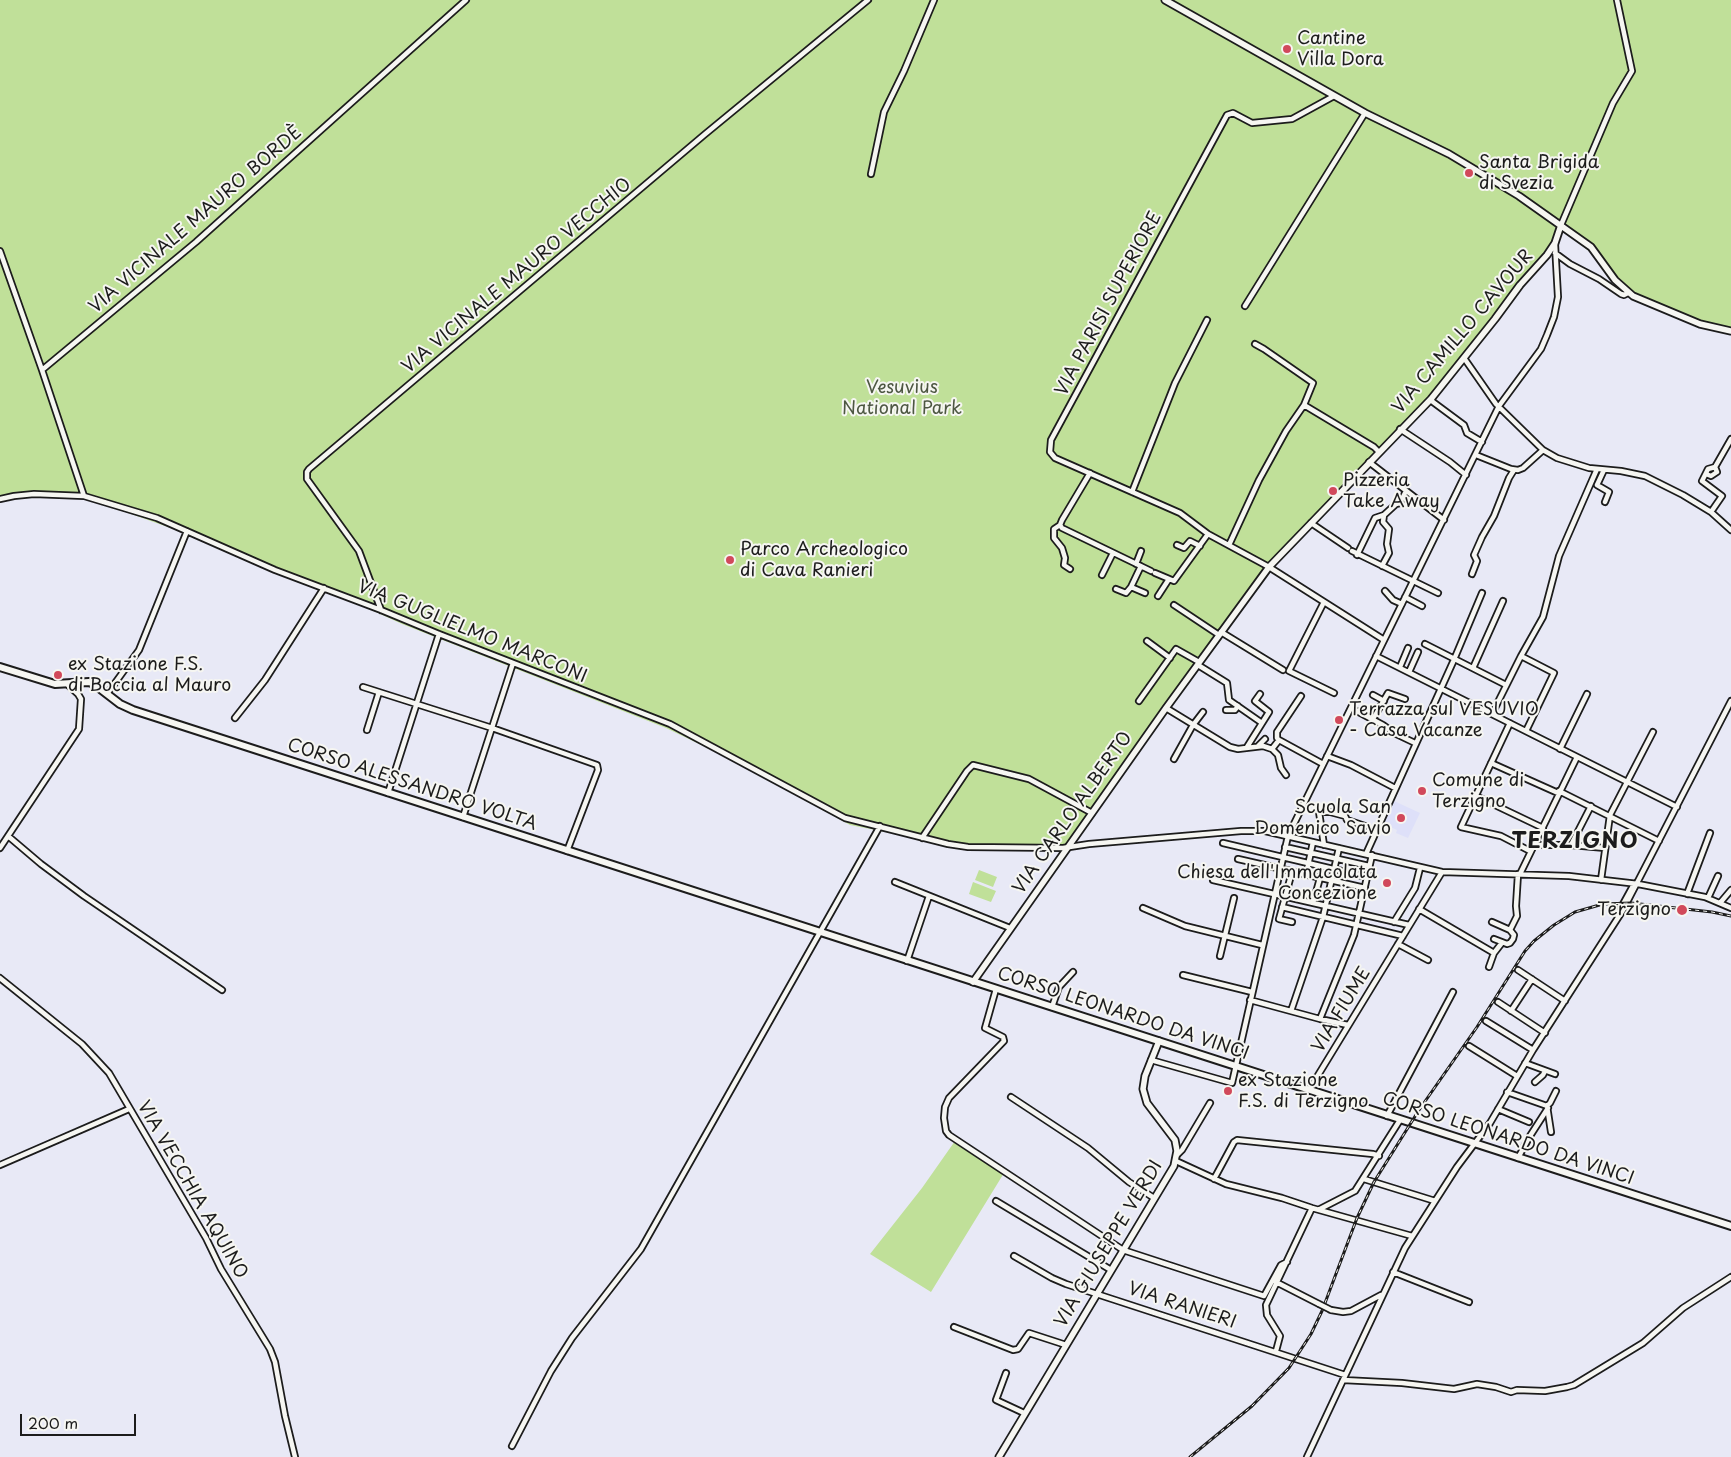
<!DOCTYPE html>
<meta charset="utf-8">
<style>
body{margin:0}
#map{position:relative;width:1731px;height:1457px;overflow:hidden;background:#e8e9f6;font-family:"Playpen Sans",sans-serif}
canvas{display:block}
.scale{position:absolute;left:20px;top:1414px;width:116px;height:22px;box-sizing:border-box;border:2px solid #1c1c1c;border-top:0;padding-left:6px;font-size:15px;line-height:18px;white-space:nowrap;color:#1c1c1c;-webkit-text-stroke:4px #f6f6f2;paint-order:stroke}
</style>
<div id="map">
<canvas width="1731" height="1457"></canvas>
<div class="scale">200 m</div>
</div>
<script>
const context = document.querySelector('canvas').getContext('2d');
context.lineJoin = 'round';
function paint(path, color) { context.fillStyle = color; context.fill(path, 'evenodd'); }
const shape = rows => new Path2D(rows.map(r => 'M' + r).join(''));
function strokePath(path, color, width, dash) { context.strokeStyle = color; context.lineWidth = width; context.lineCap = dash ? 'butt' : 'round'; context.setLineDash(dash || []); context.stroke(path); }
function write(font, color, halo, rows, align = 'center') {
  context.font = font + ' "Playpen Sans",sans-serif'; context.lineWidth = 4; context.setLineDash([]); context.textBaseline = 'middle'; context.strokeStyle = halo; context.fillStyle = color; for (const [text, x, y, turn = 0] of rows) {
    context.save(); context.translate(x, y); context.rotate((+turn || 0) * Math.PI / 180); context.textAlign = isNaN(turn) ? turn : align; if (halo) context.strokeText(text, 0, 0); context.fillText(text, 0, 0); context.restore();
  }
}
const built = shape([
 [1392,800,1420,813,1408,838,1396,833,1397,830,1382,823]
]);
const green = shape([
 [0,0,1731,0,1731,335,1688,322,1621,294,1590,252,1562,231,1550,253,1533,272,1438,391,1330,509,1289,544,1238,613,1221,640,1168,708,1168,712,1069,846,969,848,939,845,921,839,850,825,724,756,666,728,402,624,354,602,196,537,83,497,48,496,0,500],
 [979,870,997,877,993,887,975,880],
 [973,882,996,891,991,902,969,894],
 [955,1141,1004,1173,931,1292,870,1254,922,1188]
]);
const minor = shape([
 [1334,96,1292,119,1252,123,1233,113,1227,115,1051,440,1050,452,1055,458,1180,513,1208,534,1269,567,1384,640],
 [871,174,884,112,904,71,934,0],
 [1561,225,1613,103,1632,71,1617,0],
 [0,251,42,370],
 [1555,253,1570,264,1599,279,1621,294,1624,295,1628,293],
 [1245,306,1365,113],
 [1255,344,1264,349,1313,383,1304,405],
 [1464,358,1496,404,1543,450,1557,458,1589,468,1621,471,1645,476,1683,495,1711,512,1731,530],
 [1431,399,1433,402,1464,425,1467,433,1482,442],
 [1400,429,1450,462,1466,475],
 [1476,455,1511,469,1518,470,1523,468,1543,450],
 [1369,462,1444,520],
 [1604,470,1597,485,1609,492,1605,502],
 [1090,473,1062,520,1060,525,1062,528,1151,571],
 [1706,474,1711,476,1717,472,1715,467,1731,439],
 [1132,492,1175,383,1207,320],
 [84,496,42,370,196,242,466,0],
 [0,499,14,496,34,494,84,496,157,518,275,570,381,610,439,634,670,724,845,818,948,844,968,847,1063,848,1089,844,1241,831,1265,831,1442,872,1569,876,1638,884,1705,897,1731,908],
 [1711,512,1722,496,1702,481,1708,469,1715,467],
 [1311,523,1348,548],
 [1060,525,1054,529,1054,538,1062,548,1065,558,1064,565,1070,569],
 [1177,545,1184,548,1190,541,1200,546],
 [1229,545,1259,480,1286,431,1304,405,1374,447,1379,452],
 [1352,551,1438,593],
 [1357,555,1375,518,1384,515,1396,504,1400,503,1406,491],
 [1136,564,1141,551],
 [1382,566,1389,553,1387,544,1389,529,1383,522,1384,515],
 [1155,573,1174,581,1208,534],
 [1472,574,1477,561,1474,555,1482,537,1494,516,1509,478,1514,470],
 [1102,575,1113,553],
 [1131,587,1145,593],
 [1116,589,1126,593,1131,587,1141,566],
 [1385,591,1393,600,1402,604],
 [1158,596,1169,579],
 [1405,597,1422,606],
 [1324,602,1289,671,1334,693],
 [1174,605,1219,635],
 [381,610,359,551,307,479,307,472,309,469,704,135,868,0],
 [1221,632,1283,670],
 [1147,641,1170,658],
 [1425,644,1506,685],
 [1376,656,1677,807],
 [1521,656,1554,673,1526,731],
 [1198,665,1227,683,1229,700,1262,723],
 [1400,667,1408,648],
 [1473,668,1503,601],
 [1409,672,1418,652],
 [363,687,492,728,597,765,598,770,567,851],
 [107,694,139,650,187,531],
 [1373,695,1384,701],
 [1139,701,1176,649,1199,662],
 [1166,708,1230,747,1238,749,1263,746,1272,749,1279,740,1323,764],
 [1351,708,1383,725,1394,733,1415,743],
 [1226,710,1235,710,1238,706],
 [1492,714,1521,656,1543,617,1559,556,1597,469],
 [235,718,265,680,324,588],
 [1373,719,1388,693,1405,699],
 [1510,723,1461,827,1501,836,1530,851],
 [367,730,379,692],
 [1279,740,1277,738,1277,732,1301,696],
 [1258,746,1265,739],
 [1247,747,1269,712,1255,701,1260,694],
 [1272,749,1278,755,1281,768,1286,775],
 [1560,749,1587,694],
 [1327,756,1351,765,1395,788],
 [1174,759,1193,725,1203,712],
 [1491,763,1558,793],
 [1559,791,1659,841],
 [388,793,439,634],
 [1476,796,1543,828],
 [463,817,513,663],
 [8,836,41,864,84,896,222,990],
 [922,838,967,771,973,765,1029,779,1092,813],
 [1223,843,1367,877],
 [1324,845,1319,812,1330,812,1345,816,1347,820,1365,826],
 [1534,845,1571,845,1605,848],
 [1571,845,1591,806],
 [1285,847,1369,866],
 [0,848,79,729,81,699,78,694,67,684],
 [1366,854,1453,662,1482,593],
 [1238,859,1365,888],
 [1292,872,1279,919,1292,922],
 [1520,874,1577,757],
 [1306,875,1313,842],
 [1213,880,1409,925],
 [1601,880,1610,815,1653,732],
 [895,882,1010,928],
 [1687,894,1710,833],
 [1708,898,1718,876],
 [1313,903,1320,878],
 [1720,903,1731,890],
 [1282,907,1403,936],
 [1143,908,1185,926,1262,945],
 [1419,909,1494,953,1501,944],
 [1617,915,1634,884],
 [1394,922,1415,888,1420,868],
 [1492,922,1510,930],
 [1494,939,1507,944,1510,943,1513,939,1514,935,1510,930,1517,916,1516,906,1518,874],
 [1398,944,1428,960],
 [1220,956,1234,898],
 [907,961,929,896],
 [1489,967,1494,953],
 [1518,970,1565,1001],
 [1183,975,1252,992],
 [0,978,82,1044,109,1073,206,1238,221,1269,270,1349,275,1362,285,1416,295,1457],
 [996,989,985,1028,1003,1037,1004,1041,949,1098,945,1107,944,1118,946,1131,949,1135,1123,1250,1264,1296,1281,1265,1287,1262],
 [1250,1000,1320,1019,1348,1025],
 [1498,1002,1545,1033],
 [1052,1007,1059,987,1073,972],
 [1291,1011,1323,917,1339,848],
 [1511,1011,1532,979],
 [1320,1019,1354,935,1372,855],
 [1486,1021,1533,1050],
 [1469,1046,1517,1076],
 [1151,1060,1232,1083,1288,836,1499,406,1541,349,1547,335,1554,317,1558,297,1555,244],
 [1525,1063,1555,1074],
 [1535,1082,1543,1075,1545,1071],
 [1309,1090,1442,872],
 [1507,1092,1547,1106,1551,1132],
 [1011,1097,1088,1148,1129,1182,1154,1198],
 [1547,1106,1550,1103,1556,1091],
 [1498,1109,1529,1122],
 [1387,1116,1453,992],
 [1177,1155,1182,1150,1210,1103],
 [1518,1158,1530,1136,1548,1108],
 [1176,1161,1226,1184,1282,1198,1312,1208,1412,1236],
 [0,1165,129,1109],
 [1214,1179,1234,1142,1237,1140,1373,1154,1379,1156],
 [1364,1179,1435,1201],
 [996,1201,1111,1270],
 [1320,1209,1355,1191,1400,1120],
 [1014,1256,1052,1278,1066,1284,1345,1375],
 [1393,1272,1469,1302],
 [1276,1282,1319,1304],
 [1331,1310,1343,1312,1351,1311,1381,1295],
 [954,1327,1013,1350,1018,1349,1029,1333,1066,1345],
 [1276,1351,1280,1336,1267,1315,1266,1305,1312,1208],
 [1006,1373,996,1400,1024,1413],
 [1343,1380,1402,1383,1454,1389,1477,1384,1496,1387,1511,1392,1517,1390,1545,1391,1567,1387,1574,1385,1643,1343,1683,1308,1731,1277],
 [512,1446,551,1371,572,1338,641,1249,880,826],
 [1307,1457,1405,1248,1457,1167,1490,1123,1533,1050,1623,910,1731,701]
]);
const tertiary = shape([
 [1165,0,1365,113,1449,154,1519,196,1591,247,1615,280,1633,296,1700,324,1731,331],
 [973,982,1166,708,1269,567,1431,399,1495,319,1520,285,1547,255,1555,243,1561,225],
 [999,1457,1174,1166,1177,1151,1175,1140,1147,1103,1143,1089,1145,1076,1159,1041]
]);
const secondary = shape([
 [0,667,55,684,89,682,94,684,120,704,133,710,1731,1226]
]);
const rail = shape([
 [1190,1457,1252,1406,1289,1368,1311,1334,1322,1311,1357,1218,1374,1182,1419,1110,1477,1027,1525,951,1534,941,1554,925,1575,912,1603,904,1631,903,1712,912,1731,916]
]);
const minorBridge = shape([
 [1319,1304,1331,1310]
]);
const markers = [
 [1287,49,5,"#d1495b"],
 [1469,173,5,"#d1495b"],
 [1333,491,5,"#d1495b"],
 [730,560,5,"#d1495b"],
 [58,675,5,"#d1495b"],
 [1339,720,5,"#d1495b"],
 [1422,791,5,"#d1495b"],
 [1401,818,5,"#d1495b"],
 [1387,883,5,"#d1495b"],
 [1682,910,6,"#d1495b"],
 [1228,1091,5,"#d1495b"]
];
const poiNames = [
 ["Cantine",1297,39],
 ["Villa Dora",1297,60],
 ["Santa Brigida",1479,163],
 ["di Svezia",1479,184],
 ["Pizzeria",1343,481],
 ["Take Away",1343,502],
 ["Parco Archeologico",740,550],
 ["di Cava Ranieri",740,571],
 ["ex Stazione F.S.",68,665],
 ["di Boccia al Mauro",68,686],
 ["Terrazza sul VESUVIO",1349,710],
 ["- Casa Vacanze",1349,731],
 ["Comune di",1432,781],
 ["Terzigno",1432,802],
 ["Scuola San",1391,808,"right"],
 ["Domenico Savio",1391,829,"right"],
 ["Chiesa dell'Immacolata",1377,873,"right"],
 ["Concezione",1377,894,"right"],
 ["Terzigno",1671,910,"right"],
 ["ex Stazione",1238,1081],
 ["F.S. di Terzigno",1238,1102]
];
const streetNames = [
 ["VIA VICINALE MAURO BORDÈ",196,220,-41],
 ["VIA VICINALE MAURO VECCHIO",517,276,-40],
 ["VIA PARISI SUPERIORE",1109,304,-62],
 ["VIA CAMILLO CAVOUR",1463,332,-50],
 ["VIA GUGLIELMO MARCONI",472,632,22],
 ["CORSO ALESSANDRO VOLTA",412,785,18],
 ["VIA CARLO ALBERTO",1073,813,-55],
 ["VIA FIUME",1342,1010,-59],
 ["CORSO LEONARDO DA VINCI",1123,1014,18],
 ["CORSO LEONARDO DA VINCI",1508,1139,18],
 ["VIA VECCHIA AQUINO",192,1190,60],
 ["VIA GIUSEPPE VERDI",1109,1244,-59],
 ["VIA RANIERI",1182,1306,18]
];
const parkNames = [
 ["Vesuvius",902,388],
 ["National Park",902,409]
];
const districtNames = [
 ["TERZIGNO",1575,842]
];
paint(built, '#dee0f9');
paint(green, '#c0e099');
strokePath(minor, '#1c1c1c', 8);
strokePath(tertiary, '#1c1c1c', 9);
strokePath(secondary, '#1c1c1c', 10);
strokePath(minor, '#f6f6f2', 4.5);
strokePath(tertiary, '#f6f6f2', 5.5);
strokePath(secondary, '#f6f6f2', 6);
strokePath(rail, '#1c1c1c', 3);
strokePath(rail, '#f6f6f2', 1, [4]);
strokePath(minorBridge, '#1c1c1c', 8, []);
strokePath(minorBridge, '#f6f6f2', 4.5);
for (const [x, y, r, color] of markers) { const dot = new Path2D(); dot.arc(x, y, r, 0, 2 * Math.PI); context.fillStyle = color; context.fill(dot); strokePath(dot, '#f6f6f2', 2); }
write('18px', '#1c1c1c', '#f6f6f2', poiNames, 'left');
write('18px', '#1c1c1c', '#f6f6f2', streetNames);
write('18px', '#4d5742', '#f6f6f2', parkNames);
context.letterSpacing = '1px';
write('bold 22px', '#1c1c1c', '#f6f6f2', districtNames);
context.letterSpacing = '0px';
</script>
